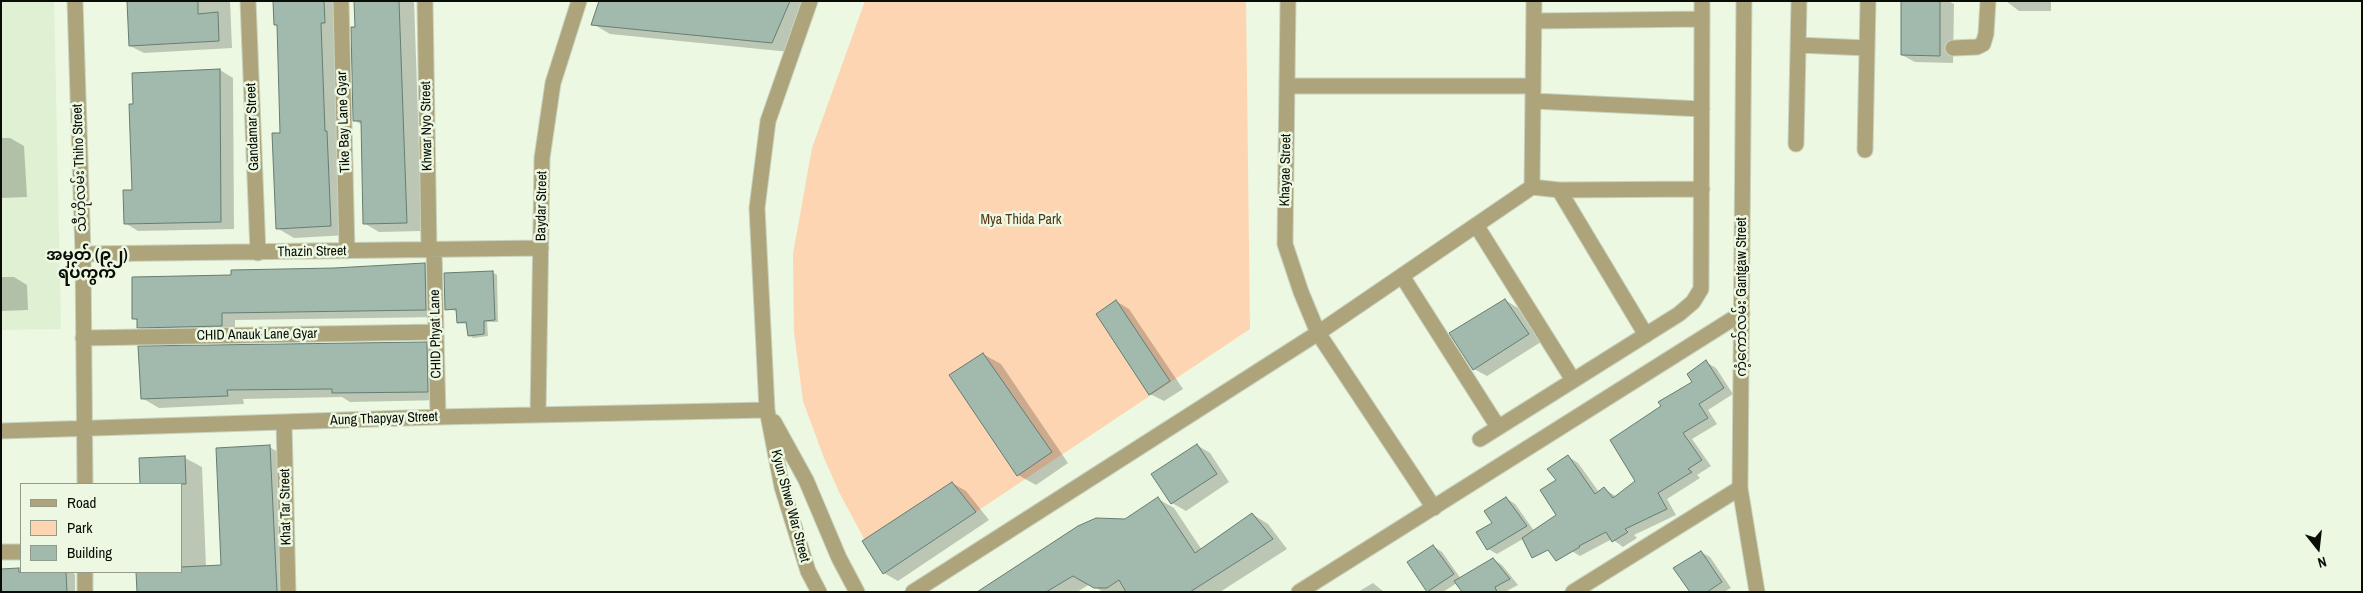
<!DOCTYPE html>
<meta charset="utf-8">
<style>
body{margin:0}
#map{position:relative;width:2363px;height:593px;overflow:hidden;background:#ecf8e1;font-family:"Archivo Narrow",sans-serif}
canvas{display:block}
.frame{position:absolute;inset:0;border:2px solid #0a0d06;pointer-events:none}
.legend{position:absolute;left:20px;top:483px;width:162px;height:90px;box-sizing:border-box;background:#ecf8e1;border:1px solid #929a89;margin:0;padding:6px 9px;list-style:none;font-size:15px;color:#0a0d06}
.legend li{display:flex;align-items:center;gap:10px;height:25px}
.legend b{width:25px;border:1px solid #929a89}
.north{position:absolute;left:2293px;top:523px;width:50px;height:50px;-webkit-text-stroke:4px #ecf8e1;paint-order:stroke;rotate:164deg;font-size:14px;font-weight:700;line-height:20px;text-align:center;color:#0a0d06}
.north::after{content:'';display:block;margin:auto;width:18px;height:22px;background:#0a0d06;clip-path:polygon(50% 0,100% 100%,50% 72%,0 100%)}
</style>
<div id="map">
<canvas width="2363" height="593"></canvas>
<div class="frame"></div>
<ul class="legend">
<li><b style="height:6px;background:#ada47c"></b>Road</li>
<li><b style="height:14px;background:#fed5b2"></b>Park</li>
<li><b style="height:14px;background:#a1baad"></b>Building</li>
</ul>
<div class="north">N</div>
</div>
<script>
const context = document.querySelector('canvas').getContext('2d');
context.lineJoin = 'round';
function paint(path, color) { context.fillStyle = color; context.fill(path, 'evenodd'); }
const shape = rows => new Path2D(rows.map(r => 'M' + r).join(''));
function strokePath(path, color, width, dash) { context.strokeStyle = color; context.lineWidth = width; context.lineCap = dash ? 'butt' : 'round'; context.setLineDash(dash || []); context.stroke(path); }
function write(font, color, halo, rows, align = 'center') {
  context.font = font + ' "Archivo Narrow","Noto Sans Myanmar",sans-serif'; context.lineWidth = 5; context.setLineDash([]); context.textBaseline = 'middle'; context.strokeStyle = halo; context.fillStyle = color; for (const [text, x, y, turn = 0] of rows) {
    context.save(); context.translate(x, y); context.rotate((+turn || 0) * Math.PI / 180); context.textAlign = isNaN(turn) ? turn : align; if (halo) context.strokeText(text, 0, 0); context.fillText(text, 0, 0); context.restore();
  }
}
const built = shape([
 [1,1,54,1,61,329,1,330]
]);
const green = shape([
 [865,1,1246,1,1250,329,883,574,840,494,824,458,803,401,794,332,793,254,812,148]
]);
const shadow = shape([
 [125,1,230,1,232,48,144,53,130,46,128,3],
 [274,1,340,1,347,235,294,238,277,228,282,134,278,26,275,24],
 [355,1,414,1,422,231,379,232,364,223,362,125,354,120],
 [600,1,812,1,790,52,610,34,593,24],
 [1902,1,1948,1,1954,4,1953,63,1915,62,1902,55],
 [2006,1,2051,1,2051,11,2019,11],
 [220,70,233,78,234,229,138,231,125,223,134,191],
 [1,138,10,138,24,146,27,197,1,198],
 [425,264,438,272,439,317,235,320,235,333,152,335,138,327,138,321,134,318,335,270],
 [492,272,497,275,498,322,487,322,488,336,473,338,469,335,468,324,458,323,457,311,446,309],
 [1,277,14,277,27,285,28,310,1,311],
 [1505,300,1518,308,1541,342,1487,376,1474,369],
 [1116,301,1129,309,1183,389,1164,401,1150,394],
 [426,343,443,352,444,400,350,402,342,397,243,399,244,404,159,408,142,398],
 [983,354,1001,364,1068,463,1036,485,1018,475],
 [1706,362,1716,368,1733,394,1708,410,1717,424,1692,439,1711,466,1697,475,1700,478,1667,499,1676,515,1634,535,1637,538,1623,547,1612,539,1580,556,1570,550,1558,516,1557,481,1569,457,1578,463,1599,492,1604,489,1617,497,1637,481,1663,407,1694,382],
 [1197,445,1210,453,1229,482,1186,511,1172,503],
 [269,447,286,456,293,592,138,592,137,572,181,572,181,484,141,484,140,460,185,458,202,467,206,567,222,566],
 [952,483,966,491,989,520,898,581,884,573],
 [1506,498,1515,504,1535,532,1497,554,1488,549,1493,523],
 [1158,499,1174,508,1202,550,1252,514,1268,524,1287,549,1220,592,1103,592,1090,584,1077,592,979,592,1126,521],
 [1433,546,1442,552,1461,579,1493,559,1502,565,1518,585,1505,592,1463,592,1457,583,1443,592,1430,592,1428,591],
 [1701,552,1710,557,1731,588,1724,592,1692,592],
 [1,571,71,572,75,574,75,592,1,592],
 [1373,583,1384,592,1358,592]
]);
const building = shape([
 [127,1,198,1,198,14,218,12,219,41,129,46,127,1],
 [273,1,324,1,325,23,321,23,325,131,327,131,331,226,276,229,272,133,280,133,277,25,274,25,273,1],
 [354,1,399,1,407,223,363,224,361,121,353,121,351,27,355,27,354,1],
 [599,1,790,1,772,43,591,25,599,1],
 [1901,1,1940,1,1940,56,1901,55,1901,1],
 [220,69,221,222,124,224,123,190,132,190,129,104,133,104,132,73,220,69],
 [425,263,426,310,222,313,222,326,137,328,137,319,132,319,132,277,231,275,231,270,334,268,425,263],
 [493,271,495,320,484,321,484,334,468,336,466,322,457,323,456,309,445,310,444,273,493,271],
 [1505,299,1529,334,1473,370,1449,333,1505,299],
 [1116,300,1170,381,1149,395,1096,314,1116,300],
 [427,342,428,392,332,393,332,389,227,390,228,396,141,399,138,346,427,342],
 [983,353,1052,452,1017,476,949,375,983,353],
 [1706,360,1724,388,1699,404,1708,418,1683,433,1702,460,1688,469,1692,472,1658,493,1667,509,1625,529,1628,532,1612,542,1606,532,1579,546,1580,547,1556,561,1548,550,1532,558,1522,538,1556,515,1540,490,1556,480,1547,469,1568,455,1595,494,1604,487,1613,498,1635,481,1610,440,1661,406,1658,402,1692,382,1687,374,1706,360],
 [1197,444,1217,474,1171,504,1151,474,1197,444],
 [270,445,277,592,137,592,136,572,181,572,181,567,221,565,216,448,270,445],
 [185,456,186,484,140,484,139,458,185,456],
 [952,482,976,512,883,574,862,541,952,482],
 [1158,497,1195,553,1252,513,1273,539,1190,592,1126,592,1119,580,1107,588,1094,588,1073,576,1046,592,977,592,1078,526,1096,518,1125,519,1158,497],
 [1506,497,1527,526,1487,550,1476,532,1492,523,1484,511,1506,497],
 [1433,545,1454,574,1427,592,1407,562,1433,545],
 [1701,551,1722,582,1707,592,1690,592,1673,568,1701,551],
 [1493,558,1510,579,1495,587,1497,592,1462,592,1454,581,1493,558],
 [19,568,19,572,66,572,67,592,1,592,1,569,19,568]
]);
const minor = shape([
 [75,1,83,254,85,484],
 [248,1,258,253],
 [341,1,347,251],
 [425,1,429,250],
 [810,1,768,121,757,208,767,410,782,487,808,571,819,592],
 [1288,1,1285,244,1301,292,1318,333,1434,508],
 [1744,1,1740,488,1757,592],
 [1534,21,1702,19,1702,1],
 [1798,45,1867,48],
 [1953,48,1977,47,1983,44,1986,34,1988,1],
 [1288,86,1533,86],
 [1533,101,1702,109],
 [1796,144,1799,1],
 [1865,150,1868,1],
 [1532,187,1559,190,1702,189],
 [1559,190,1646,335],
 [1476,225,1573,380],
 [434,250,438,417],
 [83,254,541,248],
 [1402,276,1498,427],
 [83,338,436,332],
 [538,415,542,158,553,83,579,1],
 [284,422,288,592],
 [774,422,806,480,839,558,857,592],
 [1,431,438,417,767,410],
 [1480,439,1679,314,1693,302,1701,289,1702,19],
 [1,552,21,552],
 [85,572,85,592],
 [913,592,1318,333,1532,187,1534,1],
 [1299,592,1742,313],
 [1573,592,1740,488]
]);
const streetNames = [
 ["Tike Bay Lane Gyar",344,122,-92],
 ["Khwar Nyo Street",427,126,-91],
 ["Gandamar Street",253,127,-92],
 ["သီဟိုလမ်း Thiho Street",80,168,-92],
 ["Khayae Street",1286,170,-89],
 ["Baydar Street",542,206,-89],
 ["Thazin Street",312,252,-1],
 ["ကံ့ကော်လမ်း Gantgaw Street",1742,297,-90],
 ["CHID Phyat Lane",436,334,-91],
 ["CHID Anauk Lane Gyar",257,335,-1],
 ["Aung Thapyay Street",384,419,-2],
 ["Kyun Shwe War Street",790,506,75],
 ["Khat Tar Street",286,507,-91]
];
const parkNames = [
 ["Mya Thida Park",1021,220]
];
const quarterNames = [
 ["အမှတ် (၉၂)",87,256],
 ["ရပ်ကွက်",87,274]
];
paint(built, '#e0f0d2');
paint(green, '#fed5b2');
paint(shadow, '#0003');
paint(building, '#a1baad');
strokePath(building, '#657d71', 1);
strokePath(minor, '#c8d2be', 17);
strokePath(minor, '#ada47c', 15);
write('14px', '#0a0d06', '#ecf8e1', streetNames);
write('14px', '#533416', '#ecf8e1', parkNames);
write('bold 16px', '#0a0d06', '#ecf8e1', quarterNames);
</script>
